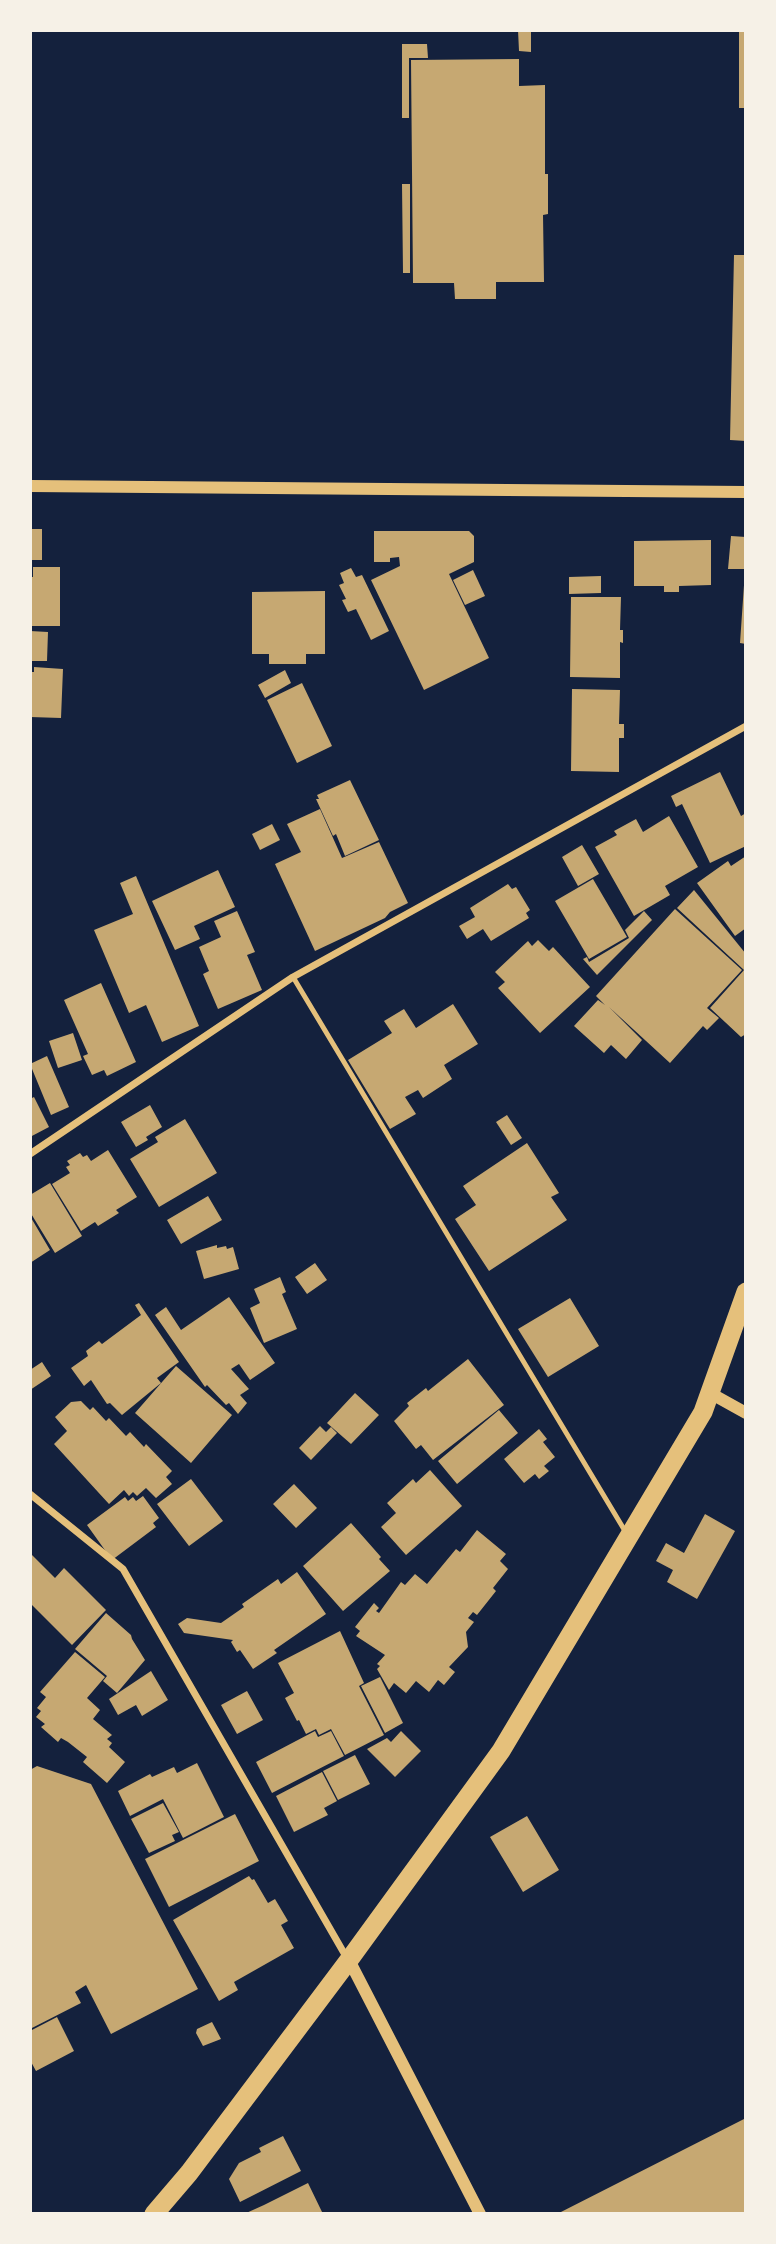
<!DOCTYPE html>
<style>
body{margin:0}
#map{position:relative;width:776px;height:2244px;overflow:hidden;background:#14213d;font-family:Inter,sans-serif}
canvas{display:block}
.frame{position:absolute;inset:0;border:32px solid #f6f1e7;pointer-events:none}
</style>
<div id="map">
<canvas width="776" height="2244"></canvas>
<div class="frame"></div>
</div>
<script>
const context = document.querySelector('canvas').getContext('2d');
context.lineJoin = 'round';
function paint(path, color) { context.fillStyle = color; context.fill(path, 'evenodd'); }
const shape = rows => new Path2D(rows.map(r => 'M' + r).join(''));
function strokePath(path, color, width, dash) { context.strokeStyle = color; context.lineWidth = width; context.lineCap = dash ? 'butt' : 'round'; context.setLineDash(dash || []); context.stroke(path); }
const building = shape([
 [518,30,531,30,531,52,519,51],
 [739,30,746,30,746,108,739,108],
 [402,44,427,44,428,58,409,58,409,118,402,118],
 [519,59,519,86,545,85,545,174,548,174,548,214,543,215,544,282,496,282,496,299,455,299,454,283,413,283,411,60],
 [402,184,410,184,410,273,403,273],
 [734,255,746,255,746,441,730,440],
 [30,529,42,529,42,560,30,560],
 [374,531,469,531,474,536,474,562,449,574,489,658,424,690,371,580,400,566,399,557,390,558,390,562,374,562],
 [731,536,746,537,744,569,728,569],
 [711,540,711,585,679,586,679,592,664,592,664,586,634,586,634,541],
 [33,567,60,567,60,626,30,626,30,577,33,577],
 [351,568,356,577,362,575,389,631,371,640,356,609,348,612,342,600,346,599,339,585,344,583,340,573],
 [473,570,485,596,465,605,453,580],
 [601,576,601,593,569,594,569,577],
 [744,585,746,585,746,644,740,643],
 [325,591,325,654,306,654,306,664,269,664,269,654,252,654,252,592],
 [571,597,621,597,620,630,623,630,623,643,620,642,620,678,570,677],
 [30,631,48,632,47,661,30,661],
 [34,667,63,669,61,718,30,717,30,672,34,672],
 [285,670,291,683,265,698,258,685],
 [302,683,332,746,297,763,267,700],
 [572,689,620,690,619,724,624,724,624,738,619,738,619,772,571,771],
 [720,772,741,816,746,813,746,846,710,863,682,804,676,807,671,796],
 [350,780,379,840,345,856,336,834,333,836,316,799,319,799,317,795],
 [320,809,342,858,379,842,408,903,390,912,385,918,315,951,275,864,301,852,287,824],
 [669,816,698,867,665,886,670,895,634,916,595,847,617,835,614,831,636,819,643,832],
 [272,824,280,840,260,850,252,834],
 [582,845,599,874,578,886,562,857],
 [746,856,746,928,735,936,697,883,728,861,731,866],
 [218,870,235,907,194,926,200,939,175,950,152,901],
 [136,876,199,1026,162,1042,146,1005,129,1013,94,930,133,914,120,883],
 [593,879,627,937,589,959,555,901],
 [508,884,512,889,516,887,530,910,526,913,529,918,491,941,483,929,467,939,459,926,475,917,470,908],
 [694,890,746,954,746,1034,741,1037,710,1008,744,970,677,908],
 [675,909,742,970,707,1008,719,1018,707,1030,703,1026,670,1063,609,1007,642,1040,626,1059,611,1045,604,1053,574,1026,598,1000,605,1005,596,996],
 [237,911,255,952,247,955,262,990,218,1009,203,974,209,971,199,947,221,937,214,921],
 [644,911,652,920,597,975,583,959,587,957,589,962,629,938,625,930],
 [538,940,549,951,553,947,590,987,540,1033,498,988,505,982,495,972,528,941,532,946],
 [101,983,136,1062,107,1076,104,1070,92,1075,83,1056,88,1054,64,1000],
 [453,1004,478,1044,444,1065,452,1079,423,1098,418,1090,405,1097,416,1114,390,1129,348,1060,392,1033,384,1021,404,1009,416,1028],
 [73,1033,82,1060,58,1068,49,1041],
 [47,1056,69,1107,51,1115,30,1064],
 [34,1097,49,1127,30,1137,30,1099],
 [150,1105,162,1127,146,1137,148,1140,136,1147,121,1122],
 [507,1115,522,1138,511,1145,496,1122],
 [185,1119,217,1173,159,1207,130,1159,158,1142,155,1137],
 [527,1143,559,1193,551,1197,567,1220,489,1271,455,1219,476,1205,463,1186],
 [108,1150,137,1197,116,1210,119,1213,98,1226,95,1222,81,1231,52,1184,70,1173,66,1167,70,1165,67,1161,80,1153,83,1157,87,1155,91,1161],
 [50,1183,82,1236,55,1253,30,1212,30,1195],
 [208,1196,222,1220,181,1244,167,1220],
 [30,1216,50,1250,30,1263],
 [217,1245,217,1248,226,1246,227,1249,233,1247,239,1269,204,1279,196,1251],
 [315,1263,327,1280,307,1294,295,1277],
 [280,1277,286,1292,282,1294,297,1329,264,1343,250,1308,260,1303,254,1289],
 [229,1297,275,1363,250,1380,239,1364,231,1369,249,1389,240,1395,247,1403,238,1414,229,1403,226,1405,207,1385,205,1387,155,1315,166,1307,181,1330],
 [570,1298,599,1346,548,1377,518,1329],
 [139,1303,179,1362,157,1378,161,1383,122,1415,110,1403,107,1404,91,1380,84,1386,71,1368,88,1356,86,1351,99,1341,102,1344,141,1315,135,1305],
 [468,1359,504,1405,433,1460,421,1445,416,1449,394,1421,409,1406,407,1403,426,1388,428,1391],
 [42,1362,51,1376,30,1390,30,1370],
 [176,1366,232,1415,191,1463,135,1413],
 [355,1393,379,1415,351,1444,327,1423],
 [81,1401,90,1410,93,1407,106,1421,109,1418,126,1436,130,1432,144,1447,146,1444,172,1471,166,1477,172,1484,156,1498,146,1488,137,1496,133,1492,129,1496,124,1490,109,1504,54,1444,67,1431,55,1417,71,1402],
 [499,1410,518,1433,457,1484,438,1461],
 [320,1426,326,1432,331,1427,337,1433,311,1460,299,1448],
 [539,1429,547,1439,543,1442,555,1457,544,1466,549,1471,539,1479,535,1474,524,1483,504,1459],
 [430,1470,462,1506,406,1555,381,1527,396,1513,387,1503,413,1479,416,1483],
 [191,1479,223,1521,189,1546,157,1504],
 [294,1484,317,1508,296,1528,273,1504],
 [143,1496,159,1518,153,1523,156,1527,112,1560,87,1525,125,1497,128,1501,133,1497,136,1501],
 [705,1514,735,1531,697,1599,667,1582,673,1570,656,1561,666,1543,684,1553],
 [351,1523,381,1557,379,1559,390,1571,343,1611,303,1566],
 [477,1530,506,1554,500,1561,508,1569,493,1588,496,1591,477,1615,473,1612,468,1618,474,1622,466,1632,468,1647,449,1667,455,1672,444,1685,438,1680,429,1692,416,1681,406,1693,394,1683,389,1690,377,1669,380,1666,377,1664,385,1655,356,1636,360,1631,355,1627,374,1603,379,1608,376,1611,379,1613,401,1582,405,1585,415,1574,427,1584,456,1549,460,1552],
 [30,1553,55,1578,64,1568,106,1610,72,1645,30,1603],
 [297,1572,326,1614,274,1650,277,1653,253,1669,240,1650,237,1652,231,1642,233,1640,184,1633,178,1624,187,1618,221,1623,244,1607,242,1604,278,1579,281,1584],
 [106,1613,131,1635,132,1639,145,1660,117,1693,103,1681,107,1676,75,1649],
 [340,1631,364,1683,359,1686,384,1735,345,1755,331,1729,319,1735,316,1729,306,1734,299,1720,297,1721,285,1698,294,1693,278,1663],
 [75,1652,105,1677,87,1698,100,1710,93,1719,112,1735,107,1739,112,1743,109,1747,125,1762,107,1783,83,1762,87,1757,68,1742,61,1738,58,1742,41,1727,45,1724,36,1717,41,1711,37,1708,46,1697,40,1692],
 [151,1671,168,1700,142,1716,136,1705,118,1715,109,1699],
 [380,1677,403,1723,385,1733,361,1686],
 [247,1691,263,1720,237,1734,221,1705],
 [315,1731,318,1737,331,1731,344,1756,272,1793,256,1762],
 [401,1731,421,1751,395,1777,367,1749,387,1738,391,1742],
 [355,1755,370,1784,338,1800,323,1771],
 [197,1763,224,1817,183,1838,163,1799,130,1816,118,1791,150,1774,152,1777,174,1767,177,1773],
 [37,1766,91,1784,198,1989,111,2034,86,1985,75,1992,81,2003,30,2029,30,1770],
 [322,1772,337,1801,324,1808,328,1815,294,1832,276,1796],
 [163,1803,179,1832,172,1835,175,1841,149,1853,131,1819],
 [235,1814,259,1861,169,1907,145,1859],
 [527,1816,559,1870,523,1892,490,1837],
 [249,1876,252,1880,254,1879,268,1903,275,1899,288,1921,281,1925,294,1948,234,1982,238,1990,219,2001,173,1920],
 [57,2017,74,2051,36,2071,30,2060,30,2031],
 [212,2022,221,2039,203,2046,196,2033,197,2029],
 [746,2118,746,2214,557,2214],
 [283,2136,301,2171,240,2202,229,2179,239,2163,261,2152,259,2148],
 [308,2183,323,2214,244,2214,264,2205]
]);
const service = shape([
 [293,977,625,1531]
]);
const minor = shape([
 [30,1154,293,977,746,726],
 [30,1494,123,1569,348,1960]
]);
const tertiary = shape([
 [30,486,746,492],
 [710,1393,746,1413],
 [349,1960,480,2214]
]);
const trunk = shape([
 [154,2214,189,2173,349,1960,501,1751,703,1412,746,1292]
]);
paint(building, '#c6a872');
strokePath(service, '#e5c07b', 5);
strokePath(minor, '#e5c07b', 7);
strokePath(tertiary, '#e5c07b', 12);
strokePath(trunk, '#e5c07b', 19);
</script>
